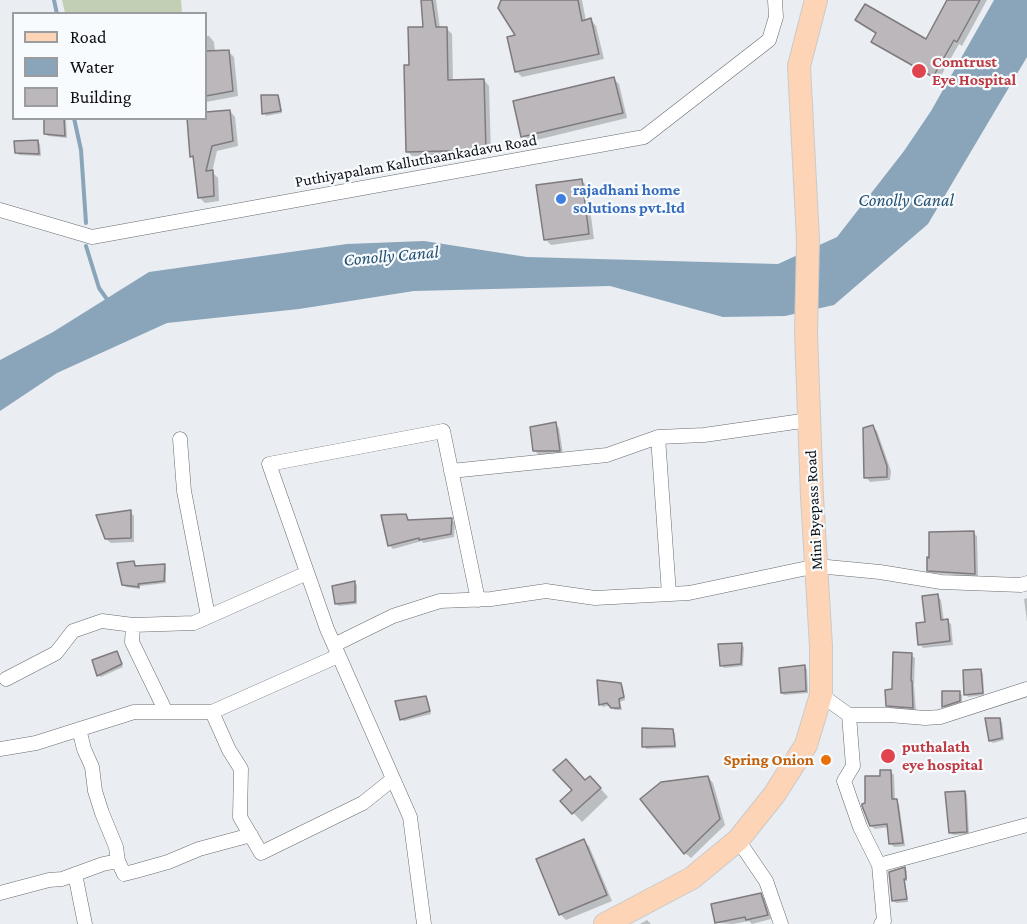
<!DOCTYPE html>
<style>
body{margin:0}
#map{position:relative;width:1027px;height:924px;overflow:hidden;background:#eaeef2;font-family:"Crimson Pro",serif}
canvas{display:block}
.legend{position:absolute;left:12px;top:12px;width:195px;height:108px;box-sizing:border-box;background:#f8fbfe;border:2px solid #9a9c9f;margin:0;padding:8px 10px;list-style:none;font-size:18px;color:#0d0e10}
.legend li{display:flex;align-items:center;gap:12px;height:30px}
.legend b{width:30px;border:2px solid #9a9c9f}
</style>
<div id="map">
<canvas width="1027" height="924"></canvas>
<ul class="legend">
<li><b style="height:8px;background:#fdd4b5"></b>Road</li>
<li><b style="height:16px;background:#8aa5ba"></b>Water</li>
<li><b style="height:16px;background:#bcb7ba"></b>Building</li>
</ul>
</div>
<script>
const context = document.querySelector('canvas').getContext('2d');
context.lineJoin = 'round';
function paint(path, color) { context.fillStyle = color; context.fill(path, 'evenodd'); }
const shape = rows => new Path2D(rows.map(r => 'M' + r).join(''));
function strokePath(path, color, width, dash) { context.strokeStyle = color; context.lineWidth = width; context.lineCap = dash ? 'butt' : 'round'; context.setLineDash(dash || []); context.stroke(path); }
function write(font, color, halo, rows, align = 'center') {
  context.font = font + ' "Crimson Pro",serif'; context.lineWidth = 4.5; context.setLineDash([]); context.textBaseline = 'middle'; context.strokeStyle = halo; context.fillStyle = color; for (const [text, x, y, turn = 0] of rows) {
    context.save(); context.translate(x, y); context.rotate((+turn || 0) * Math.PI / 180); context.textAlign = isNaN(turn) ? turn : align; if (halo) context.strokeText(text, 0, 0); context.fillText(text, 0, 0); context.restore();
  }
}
const green = shape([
 [62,0,181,0,182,13,65,13]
]);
const water = shape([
 [994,0,1027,0,1027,57,928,224,834,305,785,316,723,317,610,286,414,291,299,309,167,323,57,373,0,411,0,360,53,332,149,272,347,244,424,241,527,257,778,264,837,237,904,151,931,111]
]);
const shadow = shape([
 [422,0,436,0,440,28,446,28,452,34,453,81,484,80,489,86,491,155,412,156,407,151,411,66,424,29],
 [503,0,582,0,586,21,591,20,596,26,604,59,522,77,516,71,517,36],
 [949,0,987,0,962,46,959,44,938,81,878,46,873,41,877,34,857,20,926,41],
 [206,36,209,36,214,42,215,52,228,51,234,57,238,96,206,102],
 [614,79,619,84,627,118,528,142,523,136],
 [277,96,280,99,282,113,266,116,264,113],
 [230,111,235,117,238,146,217,151,212,172,218,178,219,201,205,203,199,197,194,159,192,156,206,118,206,113],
 [45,118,66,118,67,138,48,136,45,133],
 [38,142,40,144,41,156,19,155,16,152],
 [581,180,587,186,594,239,551,245,545,239],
 [555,424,559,428,563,454,539,455,534,450],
 [872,427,877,431,891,471,890,480,870,482,866,477],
 [130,512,134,516,134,542,111,543,106,539],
 [406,515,410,522,451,519,455,523,454,537,423,543,422,541,393,549,389,545],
 [973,533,977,536,978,577,932,573,928,570],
 [134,562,137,567,164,566,166,568,166,583,140,586,140,589,126,587,123,584],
 [355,583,357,585,357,604,339,606,336,603],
 [938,596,941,600,944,621,947,621,951,624,953,645,923,648,920,644],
 [1027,598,1027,622,1024,599],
 [741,645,744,647,743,666,724,668,722,665],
 [117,653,123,667,101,677,98,675],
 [911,655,915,658,914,685,916,711,891,709,887,705],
 [804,667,807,669,808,693,784,695,782,693],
 [980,671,983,673,984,695,968,697,966,694],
 [620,684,623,687,625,700,620,702,622,710,615,710,610,705,603,707,600,704],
 [959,693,962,695,962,703,946,709,943,706],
 [425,697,428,700,431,714,404,721,401,719],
 [1000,720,1002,722,1004,740,993,743,990,741],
 [672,730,675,733,676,748,646,749,644,746],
 [891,772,894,775,895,801,899,804,905,846,894,847,890,843,889,827,875,829,871,826,882,777],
 [708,777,713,783,725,825,691,858,685,853],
 [586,782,599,787,608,797,582,822,562,801],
 [965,792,967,795,969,834,953,835,951,832],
 [583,841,589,846,612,901,566,920,560,914],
 [905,869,907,871,907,881,905,881,908,902,896,903,894,901],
 [760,895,765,899,771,919,752,924,749,921,733,924,717,923,713,906],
 [647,920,651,924,640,924]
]);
const stream = shape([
 [54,0,57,14],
 [74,118,81,150,86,223],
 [86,246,99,288,109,302]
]);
const building = shape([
 [421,0,432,0,436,27,447,27,448,80,484,79,486,150,406,152,404,65,409,65,408,27,423,27,421,0],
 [501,0,578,0,582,21,591,18,599,54,515,72,507,37,515,35,498,8,501,0],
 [947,0,980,0,957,42,954,40,933,77,871,42,876,33,855,20,865,4,926,39,947,0],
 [229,50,233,91,206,96,206,51,229,50],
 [614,77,623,113,521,137,513,101,614,77],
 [261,95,278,95,281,111,262,114,261,95],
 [230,110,233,141,212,146,206,171,213,170,214,196,198,198,193,156,190,157,187,118,206,118,206,112,230,110],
 [44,118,64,118,65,136,44,134,44,118],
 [38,140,39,154,15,153,14,141,38,140],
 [582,179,589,234,544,240,536,185,582,179],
 [556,422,560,451,533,451,530,427,556,422],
 [873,425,887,466,887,477,864,478,863,428,873,425],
 [131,510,131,538,105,539,96,515,131,510],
 [406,514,408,520,452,518,451,534,419,540,419,538,388,546,381,515,406,514],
 [974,531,975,574,927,571,927,557,929,558,929,532,974,531],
 [134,561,135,566,165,564,164,581,138,584,139,587,122,585,117,563,134,561],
 [355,581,355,602,335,604,332,586,355,581],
 [938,594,941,620,948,619,950,641,918,645,916,623,925,622,922,596,938,594],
 [742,643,741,664,720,666,718,644,742,643],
 [117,651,122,664,97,676,92,660,117,651],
 [893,652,912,653,911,681,912,681,913,708,886,706,885,690,892,689,893,652],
 [805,665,806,691,781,693,779,668,805,665],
 [981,669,983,693,964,695,963,670,981,669],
 [597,680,621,683,624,697,619,699,620,708,611,708,607,703,599,705,597,680],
 [942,691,960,691,960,701,942,707,942,691],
 [426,696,430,711,400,720,395,701,426,696],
 [985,718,1000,718,1002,738,989,741,985,718],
 [642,728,673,729,675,746,642,747,642,728],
 [566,759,585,780,590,776,601,788,572,814,560,801,572,790,553,770,566,759],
 [880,770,891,770,892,799,897,799,903,843,889,844,887,824,870,826,862,806,862,804,865,803,865,776,880,776,880,770],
 [708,776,720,819,684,854,640,799,661,782,708,776],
 [965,791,967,832,949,833,945,792,965,791],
 [584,839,607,895,559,915,536,859,584,839],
 [905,867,906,879,904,879,907,899,892,901,889,872,905,867],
 [761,893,768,915,746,920,745,917,715,923,711,904,761,893]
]);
const minor = shape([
 [0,210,92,237,644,137,769,40,776,17,775,0],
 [658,437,669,594],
 [180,439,184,491,208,616],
 [451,471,607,455,658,437,704,435,809,420],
 [133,625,132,642,166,712],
 [334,645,393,616,440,601,491,599,546,591,595,598,689,593,817,566,880,572,941,582,1021,585,1027,583],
 [338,656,212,712,229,750,241,769,240,817,261,853,363,803,393,779],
 [6,679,56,653,73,631,102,621,133,625,194,623,307,573],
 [821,695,849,715,889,715,925,718,940,717,1027,689],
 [849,715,853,766,844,781,860,827,879,865,884,921,881,924],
 [79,729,84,749,92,767,95,791,102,813,116,847,118,861],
 [0,749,36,743,134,712,212,712],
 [738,840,766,881,781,924],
 [879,865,1027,825],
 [75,874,85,924],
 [0,893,49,880,62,879,103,864,118,861,124,874,136,871,168,862,199,849,251,835],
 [424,924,410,817,327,629,269,464,443,431,478,600]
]);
const primary = shape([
 [605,924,692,878,738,840,774,795,806,745,821,695,821,646,812,497,806,333,808,240,799,66,816,0]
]);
const markers = [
 [919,71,8,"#e0444e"],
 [561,199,6,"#3f7fe0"],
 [888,756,8,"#e0444e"],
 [826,760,6,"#e8710a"]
];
const healthNames = [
 ["Comtrust",932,62],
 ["Eye Hospital",932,80],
 ["puthalath",902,747],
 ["eye hospital",902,765]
];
const streetNames = [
 ["Puthiyapalam Kalluthaankadavu Road",416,161,-10],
 ["Mini Byepass Road",814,510,-93]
];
const shopNames = [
 ["rajadhani home",573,190],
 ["solutions pvt.ltd",573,208]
];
const foodNames = [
 ["Spring Onion",814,760]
];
const waterNames = [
 ["Conolly Canal",906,200],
 ["Conolly Canal",391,256,-5]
];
paint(green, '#c3cfb5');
paint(water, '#8aa5ba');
paint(shadow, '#0003');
strokePath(stream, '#8aa5ba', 4);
paint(building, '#bcb7ba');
strokePath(building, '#7e7a7d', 1.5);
strokePath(minor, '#686b6f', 15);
strokePath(primary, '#cacaca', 24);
strokePath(minor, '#fff', 14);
strokePath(primary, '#fdd4b5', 22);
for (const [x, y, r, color] of markers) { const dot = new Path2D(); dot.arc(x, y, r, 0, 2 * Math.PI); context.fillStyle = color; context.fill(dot); strokePath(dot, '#f8fbfe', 2); }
write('bold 16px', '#be3a42', '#f8fbfe', healthNames, 'left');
write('16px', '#0d0e10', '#f8fbfe', streetNames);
write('bold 16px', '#366cbe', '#f8fbfe', shopNames, 'left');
write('bold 16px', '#c56008', '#f8fbfe', foodNames, 'right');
write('italic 18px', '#255172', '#f8fbfe', waterNames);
</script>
